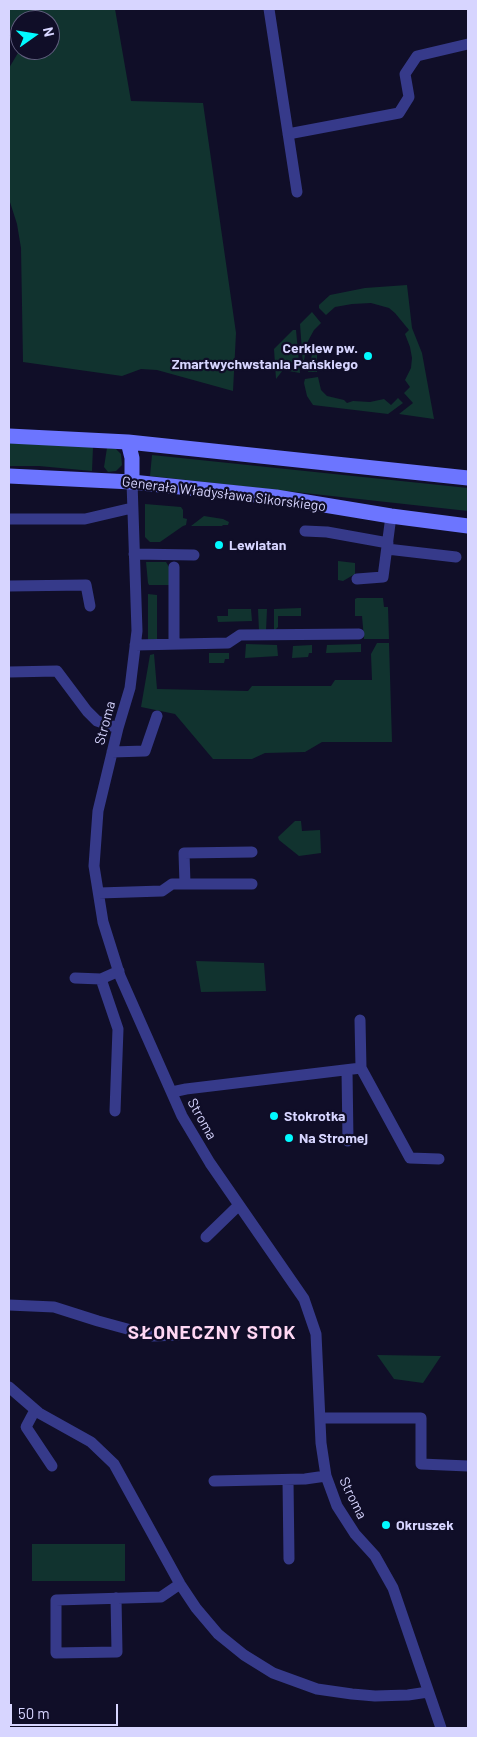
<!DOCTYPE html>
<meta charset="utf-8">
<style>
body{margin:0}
#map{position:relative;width:477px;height:1737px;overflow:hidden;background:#100e28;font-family:Barlow,sans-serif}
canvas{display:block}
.frame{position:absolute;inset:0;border:10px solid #d7d5ff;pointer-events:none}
.north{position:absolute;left:10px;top:10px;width:50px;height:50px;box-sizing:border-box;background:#100e28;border:1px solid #605e7e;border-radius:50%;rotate:77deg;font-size:14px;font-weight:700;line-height:20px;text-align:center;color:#d7d5ff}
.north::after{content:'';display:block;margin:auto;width:18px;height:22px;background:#01faff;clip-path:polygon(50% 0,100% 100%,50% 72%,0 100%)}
.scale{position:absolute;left:10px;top:1704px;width:108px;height:22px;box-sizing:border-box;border:2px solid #d7d5ff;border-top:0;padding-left:6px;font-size:15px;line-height:18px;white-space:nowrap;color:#d7d5ff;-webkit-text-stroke:4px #100e28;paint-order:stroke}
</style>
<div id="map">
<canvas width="477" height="1737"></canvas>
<div class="frame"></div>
<div class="north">N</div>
<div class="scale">50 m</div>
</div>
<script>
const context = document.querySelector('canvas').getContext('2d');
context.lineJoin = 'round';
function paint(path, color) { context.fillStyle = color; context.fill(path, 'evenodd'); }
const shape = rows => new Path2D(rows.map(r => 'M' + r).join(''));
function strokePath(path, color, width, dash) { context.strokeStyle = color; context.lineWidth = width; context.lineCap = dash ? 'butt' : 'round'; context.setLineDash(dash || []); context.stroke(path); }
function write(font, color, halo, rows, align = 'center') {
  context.font = font + ' Barlow,sans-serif'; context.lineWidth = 4.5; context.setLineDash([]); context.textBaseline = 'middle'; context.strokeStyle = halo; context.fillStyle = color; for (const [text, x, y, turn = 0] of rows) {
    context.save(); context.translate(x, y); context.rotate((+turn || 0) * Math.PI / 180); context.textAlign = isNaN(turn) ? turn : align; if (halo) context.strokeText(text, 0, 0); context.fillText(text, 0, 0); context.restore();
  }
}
const green = shape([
 [9,9,115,9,131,101,203,103,236,333,233,391,157,370,141,369,122,376,23,362,21,248,17,224,9,199,9,68,18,53,17,44,13,37,9,23],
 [20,20,50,20,50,50,20,50],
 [407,285,412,328,422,353,434,419,399,414,413,403,404,393,410,387,405,380,411,368,412,358,410,347,405,334,409,330,395,313,389,308,371,303,352,304,335,307,326,315,319,308,319,305,330,295,365,288],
 [312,312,321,323,314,330,308,341,303,365,300,324],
 [293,330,296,330,300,373,283,370,276,379,274,349],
 [314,346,317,347,317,372,308,372],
 [318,377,321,390,327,396,344,400,347,403,353,401,370,402,384,399,391,405,398,398,403,403,388,414,313,405,307,396,304,383,305,379],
 [9,443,93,447,92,471,39,466,9,466],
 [107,448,116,449,121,454,122,465,116,471,108,472,104,467],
 [152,455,468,488,468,511,150,476],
 [145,504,181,507,183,510,183,518,187,519,186,525,183,526,160,542,150,542,145,537],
 [204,516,223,519,229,522,228,525,223,525,222,526,191,526],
 [338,561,355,563,355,574,343,581,338,580],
 [146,562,166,562,169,567,170,585,149,585,148,583],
 [148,594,157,595,157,641,148,640],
 [357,598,383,598,384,607,388,607,389,639,364,639,362,616,355,616,355,599],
 [301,608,301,616,278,616,278,627,274,631,274,609],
 [228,609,251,609,252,621,218,622,217,616,228,616],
 [258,609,267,609,266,631,259,631],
 [377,643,389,643,392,742,322,742,305,752,265,753,252,759,213,759,175,714,141,707,150,655,154,654,157,689,248,691,252,686,331,686,335,680,372,680,371,654],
 [246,644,277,645,278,656,245,658],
 [361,644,361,652,326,653,327,645],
 [312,645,312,653,309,653,308,657,292,658,293,646],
 [229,653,229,659,225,659,224,663,209,663,209,653],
 [295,821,301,821,302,831,320,830,321,853,299,856,279,840,278,837],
 [196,961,264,963,266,991,201,992],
 [377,1355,441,1356,423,1383,394,1379],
 [32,1544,125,1544,125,1581,32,1581]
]);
const street = shape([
 [269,9,297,192],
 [288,134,399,113,409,97,405,74,417,56,468,44],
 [132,482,137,631,130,688,118,728,98,811,94,866,103,922,120,976,182,1116,210,1163,304,1299,316,1334,321,1443,326,1476,337,1506,355,1534,375,1556,393,1588,441,1728],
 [9,519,85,519,132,508],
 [305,531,327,532,388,543],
 [387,549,456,557],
 [134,554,194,555],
 [357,579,383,577,391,516],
 [9,586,86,585,90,606],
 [174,644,174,567],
 [135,645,228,643,240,635,359,634],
 [9,672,57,671,87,711,97,721,118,728],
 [112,752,145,751,157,716],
 [185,884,252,884],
 [99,893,162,891,172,884,185,884,184,853,252,852],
 [75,978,101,979,119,971],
 [101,979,118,1029,115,1111],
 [360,1020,361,1068],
 [347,1070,348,1141],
 [172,1092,186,1089,361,1068,410,1158,439,1159],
 [206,1237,239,1205],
 [9,1305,54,1307,98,1321,153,1336,180,1335],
 [9,1387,39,1413,91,1442,114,1464,180,1584,196,1608,218,1634,244,1655,273,1673,317,1689,352,1694,375,1696,408,1695,428,1692],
 [35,1410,26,1427,52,1466],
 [320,1418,421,1418,421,1464,468,1466],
 [288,1480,289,1559],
 [214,1481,305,1479,326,1476],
 [116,1598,117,1652,56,1653,56,1600,161,1597,180,1584]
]);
const secondary = shape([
 [9,436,128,442,468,478],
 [128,442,132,458,132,482],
 [9,476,132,482,276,497,391,516,468,526]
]);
const markers = [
 [368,356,5,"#01faff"],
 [219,545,5,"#01faff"],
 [274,1116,5,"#01faff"],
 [289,1138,5,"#01faff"],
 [386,1525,5,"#01faff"]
];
const poiNames = [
 ["Cerkiew pw.",358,348,"right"],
 ["Zmartwychwstania Pańskiego",358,364,"right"],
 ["Lewiatan",229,545],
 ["Stokrotka",284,1116],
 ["Na Stromej",299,1138],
 ["Okruszek",396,1525]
];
const streetNames = [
 ["Generała Władysława Sikorskiego",224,494,7],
 ["Stroma",105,723,-75],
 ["Stroma",202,1119,61],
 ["Stroma",353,1498,64]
];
const districtNames = [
 ["SŁONECZNY STOK",212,1333]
];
paint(green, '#11332f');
strokePath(street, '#363a8a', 11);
strokePath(secondary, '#6c75ff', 15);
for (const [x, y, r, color] of markers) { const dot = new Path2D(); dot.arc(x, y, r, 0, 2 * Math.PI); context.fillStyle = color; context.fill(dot); strokePath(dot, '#100e28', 2); }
write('bold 14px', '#d7d5ff', '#100e28', poiNames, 'left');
write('14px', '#d7d5ff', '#100e28', streetNames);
context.letterSpacing = '1px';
write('bold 19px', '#ffd7f4', '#100e28', districtNames);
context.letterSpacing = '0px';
</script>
